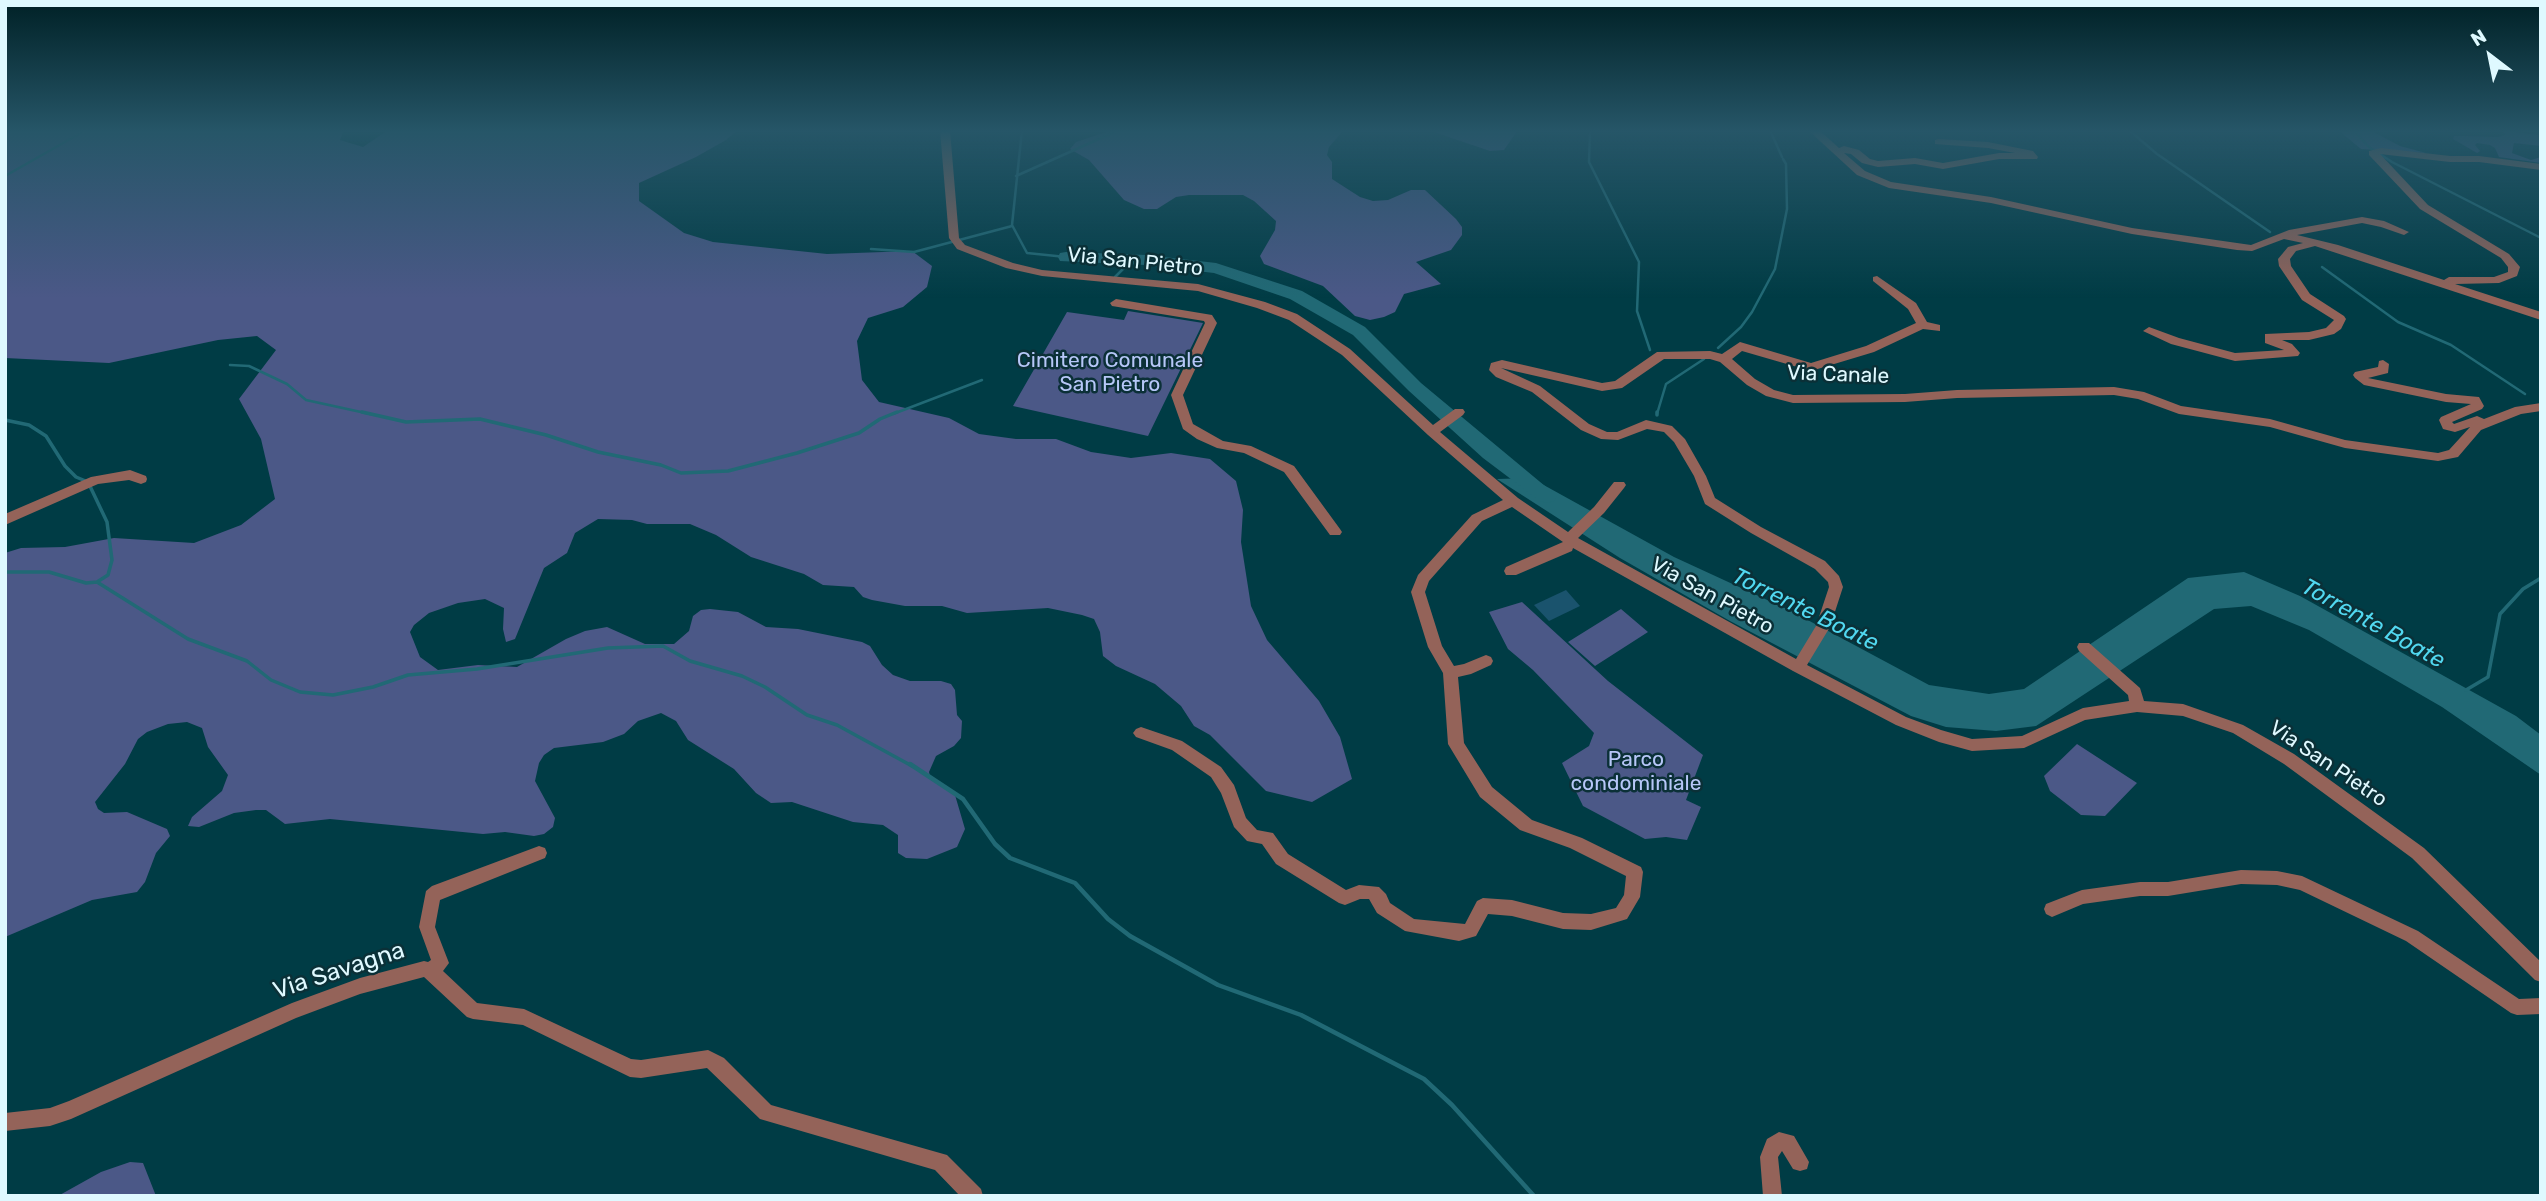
<!DOCTYPE html>
<style>
body{margin:0}
#map{position:relative;width:2546px;height:1201px;overflow:hidden;background:#003c45;font-family:Rubik,sans-serif}
canvas{display:block}
.frame{position:absolute;inset:0;border:7px solid #dff9ff;pointer-events:none}
.north{position:absolute;left:2455px;top:21px;width:70px;height:70px;-webkit-text-stroke:5px #0b3037;paint-order:stroke;rotate:328deg;font-size:19px;font-weight:700;line-height:28px;text-align:center;color:#dff9ff}
.north::after{content:'';display:block;margin:auto;width:24px;height:32px;background:#dff9ff;clip-path:polygon(50% 0,100% 100%,50% 72%,0 100%)}
</style>
<div id="map">
<canvas width="2546" height="1201"></canvas>
<div class="frame"></div>
<div class="north">N</div>
</div>
<script>
const context = document.querySelector('canvas').getContext('2d');
context.lineJoin = 'round';
function paint(path, color) { context.fillStyle = color; context.fill(path, 'evenodd'); }
const shape = rows => new Path2D(rows.map(r => 'M' + r).join(''));
function strokePath(path, color, width, dash) { context.strokeStyle = color; context.lineWidth = width; context.lineCap = dash ? 'butt' : 'round'; context.setLineDash(dash || []); context.stroke(path); }
function write(font, color, halo, rows, align = 'center') {
  context.font = font + ' Rubik,sans-serif'; context.lineWidth = 5; context.setLineDash([]); context.textBaseline = 'middle'; context.strokeStyle = halo; context.fillStyle = color; for (const [text, x, y, turn = 0] of rows) {
    context.save(); context.translate(x, y); context.rotate((+turn || 0) * Math.PI / 180); context.textAlign = isNaN(turn) ? turn : align; if (halo) context.strokeText(text, 0, 0); context.fillText(text, 0, 0); context.restore();
  }
}
const green = shape([
 [5,130,344,130,340,140,363,147,388,130,738,130,726,140,696,157,639,183,639,201,684,233,713,242,827,254,912,251,932,266,927,287,903,307,868,318,857,341,862,380,879,402,949,418,979,434,1016,439,1056,439,1091,452,1131,458,1171,453,1210,459,1236,481,1243,510,1241,542,1251,606,1267,640,1319,701,1340,737,1352,779,1312,802,1266,791,1210,735,1194,726,1181,706,1155,684,1116,666,1103,656,1100,632,1094,619,1082,615,1048,608,967,613,942,606,905,606,872,600,863,597,854,587,823,585,804,574,751,557,716,535,690,524,647,524,632,520,598,519,575,533,567,553,544,568,515,639,506,642,503,629,504,608,485,599,458,603,429,613,414,625,410,632,420,657,438,670,478,665,517,667,566,639,585,631,607,627,645,644,674,644,689,631,693,616,701,610,710,609,738,612,766,627,798,629,862,642,870,646,882,665,893,675,910,681,941,681,951,684,955,690,957,715,962,721,961,738,954,746,936,756,929,772,931,780,949,788,955,795,965,829,957,847,927,859,906,858,898,853,898,835,883,825,853,822,792,802,771,803,756,793,734,769,688,740,676,721,661,713,638,721,624,734,603,742,554,748,544,755,539,763,535,781,555,818,553,827,544,834,534,836,505,832,483,834,330,819,285,824,266,810,256,810,234,813,199,827,188,826,192,817,222,791,228,775,208,747,202,728,187,722,168,724,147,732,138,739,125,764,95,802,98,809,104,813,127,812,167,829,170,836,156,853,145,882,137,892,92,900,5,937,5,553,21,548,65,547,114,538,194,543,241,525,275,499,261,439,239,399,276,350,257,336,218,340,109,363,5,358],
 [1112,130,1344,130,1329,147,1327,155,1332,162,1332,179,1360,197,1373,201,1388,200,1411,190,1425,190,1456,219,1462,227,1462,235,1451,250,1416,262,1441,284,1404,294,1395,312,1384,317,1370,320,1355,316,1323,286,1264,264,1260,256,1275,230,1276,221,1254,201,1243,195,1189,195,1176,197,1157,209,1144,209,1124,200,1089,160,1070,149,1076,142],
 [1428,130,1518,130,1504,150,1490,151],
 [2338,130,2370,130,2400,146,2426,153,2361,149],
 [2507,131,2541,135,2541,146,2514,143,2512,153,2531,160,2541,157,2541,163,2499,157,2495,148,2490,145,2477,143,2475,145,2480,151,2477,153,2453,139,2454,136,2467,136,2497,137,2505,135,2503,132],
 [1128,311,1203,323,1148,436,1013,406,1067,312,1124,320],
 [1522,602,1608,681,1703,755,1686,800,1701,807,1687,840,1666,837,1645,839,1583,806,1562,763,1589,746,1594,733,1533,670,1508,649,1489,612],
 [1621,609,1648,632,1595,666,1568,642],
 [2077,744,2137,783,2105,816,2081,815,2050,791,2044,776],
 [130,1162,143,1163,156,1196,58,1196,101,1172]
]);
const water = shape([
 [1531,478,1674,557,1789,610,1929,685,1989,694,2024,689,2188,578,2244,572,2300,596,2516,716,2541,735,2541,775,2442,707,2309,630,2251,606,2214,609,2036,726,1996,731,1946,727,1911,716,1730,621,1620,558,1497,479]
]);
const streamFar2 = shape([
 [1022,130,1012,225,1027,253,1066,257],
 [1590,130,1589,162,1639,262,1637,311,1650,350],
 [1770,130,1782,157],
 [2129,130,2157,154,2270,232],
 [2353,130,2369,147,2392,162,2541,238],
 [5,176,86,130],
 [1016,176,1119,130],
 [871,249,914,252,1012,226],
 [2322,267,2398,322,2451,345,2525,394],
 [1115,277,1133,259],
 [1718,348,1741,327,1752,312,1775,269,1787,209,1786,164,1783,159],
 [230,365,249,366,287,384,306,400,370,414],
 [893,414,982,380],
 [1657,414,1666,384,1704,359]
]);
const streamFar1 = shape([
 [362,412,406,422,480,419,546,435,598,452,661,465,681,473,728,471,797,453,859,433,880,419,897,412],
 [1657,415,1657,412],
 [5,420,29,425,46,436,65,466,76,477,88,482,107,522,112,560,108,575,97,582,86,583,49,572,5,572],
 [97,582,188,639,247,661,271,680,300,692,333,695,373,687,408,675,477,669,608,648,663,646,690,661,742,676,765,687,807,715,837,725,912,766],
 [2466,690,2488,677,2500,614,2523,589,2541,578]
]);
const stream = shape([
 [910,764,963,799,995,844,1010,858,1075,883,1108,919,1130,936,1218,985,1301,1015,1424,1079,1452,1105,1534,1196]
]);
const river = shape([
 [1066,252,1146,255,1216,263,1302,291,1365,327,1421,383,1557,496,1554,501,1547,503,1540,501,1483,458,1409,391,1353,335,1290,299,1214,273,1146,265,1060,261,1058,257,1060,253,1066,252]
]);
const building = shape([
 [1566,590,1580,606,1549,621,1534,605]
]);
const minor = shape([
 [940,130,950,130,959,238,965,245,1013,263,1042,270,1198,284,1265,302,1297,314,1350,349,1433,425,1455,409,1463,409,1465,412,1463,415,1440,432,1518,498,1568,532,1594,507,1614,482,1624,482,1626,485,1624,488,1604,513,1578,538,1796,659,1816,626,1829,587,1828,582,1815,569,1751,533,1705,504,1694,476,1674,442,1664,432,1647,429,1618,440,1601,439,1581,430,1532,392,1496,377,1489,370,1491,363,1502,360,1602,383,1615,381,1657,352,1710,351,1722,354,1740,342,1811,363,1866,346,1916,323,1908,309,1873,281,1873,277,1877,276,1916,303,1927,322,1940,325,1940,331,1923,329,1874,352,1811,371,1742,351,1732,359,1755,379,1774,390,1793,395,1905,394,1957,390,2114,387,2144,392,2181,406,2270,419,2345,440,2438,453,2449,450,2470,427,2455,432,2443,429,2439,420,2441,417,2471,404,2446,402,2364,385,2355,378,2353,375,2355,372,2378,367,2379,361,2383,360,2389,364,2388,373,2368,378,2446,394,2479,397,2484,406,2482,409,2452,422,2454,424,2477,416,2484,419,2515,407,2541,403,2541,411,2521,414,2481,430,2458,457,2438,461,2345,448,2270,427,2179,414,2138,399,2114,395,1957,398,1905,402,1793,403,1766,396,1747,385,1720,362,1710,359,1664,359,1622,388,1602,391,1501,368,1540,386,1589,424,1607,432,1617,432,1646,420,1672,426,1685,439,1706,476,1715,498,1761,527,1825,561,1839,576,1843,587,1830,627,1807,665,1906,717,1941,730,1972,739,2022,736,2083,708,2129,701,2128,695,2079,651,2077,647,2079,643,2089,643,2140,688,2144,701,2183,704,2243,725,2294,754,2424,848,2541,962,2541,982,2535,980,2412,858,2284,764,2233,733,2183,716,2137,712,2085,720,2024,748,1972,751,1939,742,1896,725,1793,671,1573,548,1572,551,1516,575,1506,575,1504,571,1506,567,1563,542,1512,507,1482,521,1429,581,1425,592,1442,646,1454,666,1464,664,1486,655,1491,657,1493,661,1491,665,1471,674,1458,677,1464,743,1492,787,1532,820,1582,838,1641,867,1643,872,1640,897,1627,919,1591,930,1563,929,1512,916,1488,914,1476,936,1459,941,1405,931,1377,913,1369,899,1360,899,1345,905,1339,903,1276,864,1262,844,1247,841,1234,827,1221,793,1211,777,1172,750,1136,737,1133,733,1136,729,1141,727,1182,741,1221,767,1234,785,1246,818,1257,830,1273,833,1288,854,1346,890,1359,885,1379,887,1386,894,1390,903,1414,919,1465,924,1477,901,1483,898,1512,900,1563,913,1591,914,1616,908,1624,895,1626,876,1570,848,1520,830,1480,797,1448,744,1443,673,1428,647,1411,592,1418,575,1472,515,1503,500,1428,435,1342,355,1289,320,1257,308,1198,291,1042,276,1006,268,957,249,949,238,940,130],
 [1808,130,1819,130,1839,148,1844,146,1859,150,1870,159,1878,161,1915,158,1943,163,1999,153,2015,153,1988,148,1935,144,1935,140,1939,139,1988,142,2033,151,2038,157,2037,159,1999,159,1943,169,1915,164,1878,167,1862,163,1851,154,1844,153,1865,171,1891,182,1991,197,2132,228,2251,245,2289,230,2362,217,2384,221,2409,232,2404,235,2381,227,2362,223,2297,235,2338,245,2444,280,2449,277,2494,277,2508,272,2508,267,2501,258,2420,209,2369,155,2369,151,2381,148,2450,156,2479,156,2541,164,2541,170,2479,162,2450,162,2380,154,2428,205,2509,254,2520,267,2517,276,2499,283,2455,284,2541,312,2541,320,2315,246,2296,251,2290,259,2291,266,2310,294,2344,316,2346,319,2341,329,2334,334,2309,340,2282,340,2292,344,2300,353,2298,356,2235,361,2171,344,2143,331,2149,327,2179,338,2235,353,2284,350,2265,343,2265,334,2309,332,2326,328,2334,320,2302,300,2279,266,2278,259,2288,247,2303,243,2284,239,2252,251,2237,250,2132,234,1991,203,1889,188,1857,175,1808,130],
 [1116,299,1212,315,1217,323,1183,395,1193,424,1223,441,1251,446,1294,466,1340,529,1342,532,1340,535,1330,535,1284,472,1244,453,1217,448,1197,439,1183,429,1171,395,1205,323,1204,321,1112,306,1110,303,1116,299],
 [130,470,146,476,147,479,146,482,141,484,129,480,98,484,5,525,5,514,91,477,130,470],
 [539,846,545,848,547,853,545,858,440,900,435,927,449,963,443,971,477,1003,524,1009,631,1059,641,1060,708,1050,724,1058,771,1105,947,1155,981,1189,983,1196,960,1196,935,1170,760,1119,707,1068,641,1078,630,1077,523,1025,473,1019,467,1017,424,977,360,994,296,1018,71,1119,50,1126,5,1131,5,1113,50,1108,69,1101,292,1003,360,978,424,961,428,962,431,960,419,927,426,891,432,886,539,846],
 [2241,870,2277,871,2302,876,2418,931,2519,999,2541,998,2541,1014,2517,1015,2511,1013,2406,941,2300,890,2277,885,2241,884,2168,896,2140,896,2083,904,2052,917,2046,914,2044,909,2046,904,2082,890,2140,882,2168,882,2241,870],
 [1779,1132,1794,1136,1809,1162,1807,1169,1800,1171,1793,1169,1782,1151,1778,1157,1782,1196,1763,1196,1760,1157,1767,1139,1779,1132]
]);
const streetNames = [
 ["Via San Pietro",1135,262,6],
 ["Via Canale",1838,375,2],
 ["Via San Pietro",1712,596,29],
 ["Via San Pietro",2328,764,34]
];
const parkNames = [
 ["Cimitero Comunale",1110,361],
 ["San Pietro",1110,385],
 ["Parco",1636,760],
 ["condominiale",1636,784]
];
const waterNames = [
 ["Torrente Boate",1805,610,26],
 ["Torrente Boate",2373,624,29]
];
const nearStreetnames = [
 ["Via Savagna",339,971,-18]
];
paint(green, '#4b5887');
paint(water, '#216975');
strokePath(streamFar2, '#216975', 2.5);
strokePath(streamFar1, '#216975', 3.5);
strokePath(stream, '#216975', 4.5);
paint(river, '#216975');
paint(building, '#1a536d');
paint(minor, '#946359');
const sky = context.createLinearGradient(0, 0, 0, 298);
sky.addColorStop(0, '#002126');
sky.addColorStop(0.44, '#265668');
sky.addColorStop(1, '#26566800');
context.fillStyle = sky;
context.fillRect(0, 0, 2546, 298);
write('21px', '#dff9ff', '#0b3037', streetNames);
write('21px', '#b7c7f8', '#0b3037', parkNames);
write('italic 23px', '#51d8f0', '#0b3037', waterNames);
write('24px', '#dff9ff', '#0b3037', nearStreetnames);
</script>
